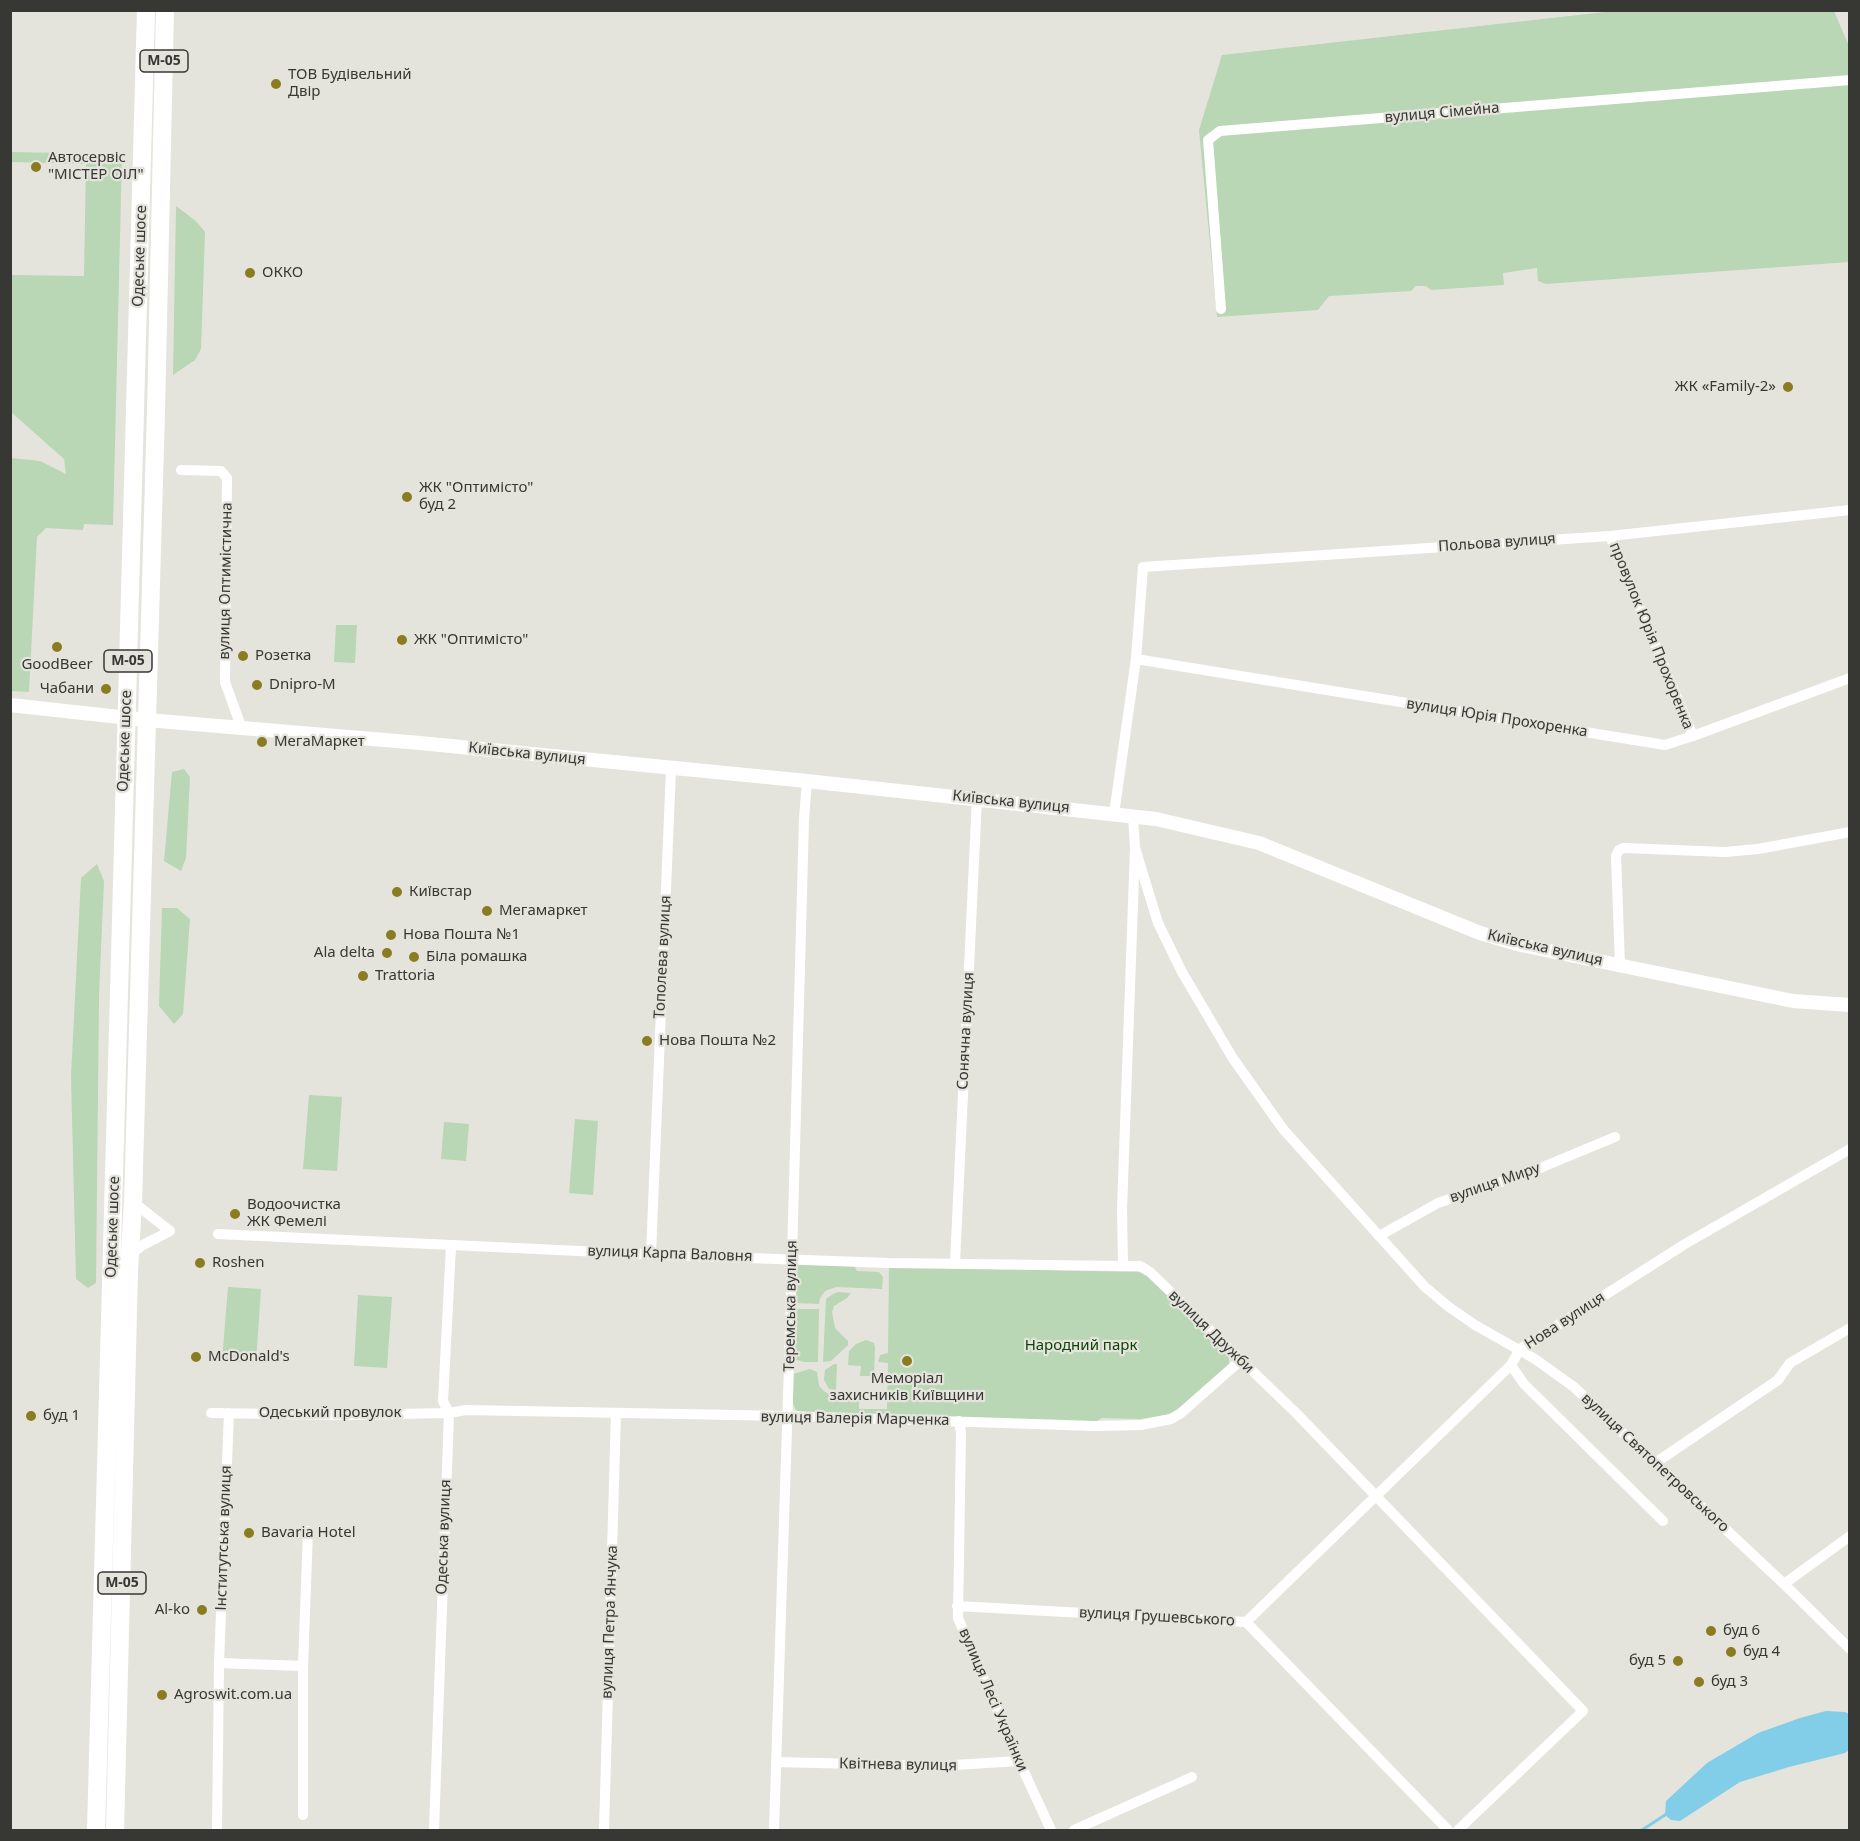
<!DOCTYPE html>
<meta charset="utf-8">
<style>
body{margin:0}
#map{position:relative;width:1860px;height:1841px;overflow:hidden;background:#e5e4dc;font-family:"Noto Sans",sans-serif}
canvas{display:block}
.frame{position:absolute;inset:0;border:12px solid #373734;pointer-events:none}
</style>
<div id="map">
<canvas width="1860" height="1841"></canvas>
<div class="frame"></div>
</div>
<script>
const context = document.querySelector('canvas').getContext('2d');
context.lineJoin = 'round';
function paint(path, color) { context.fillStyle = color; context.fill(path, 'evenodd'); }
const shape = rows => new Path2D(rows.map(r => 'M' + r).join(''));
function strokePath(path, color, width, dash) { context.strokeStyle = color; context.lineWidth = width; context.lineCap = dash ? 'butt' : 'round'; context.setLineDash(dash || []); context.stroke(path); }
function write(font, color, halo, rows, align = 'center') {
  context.font = font + ' "Noto Sans",sans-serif'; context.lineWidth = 4.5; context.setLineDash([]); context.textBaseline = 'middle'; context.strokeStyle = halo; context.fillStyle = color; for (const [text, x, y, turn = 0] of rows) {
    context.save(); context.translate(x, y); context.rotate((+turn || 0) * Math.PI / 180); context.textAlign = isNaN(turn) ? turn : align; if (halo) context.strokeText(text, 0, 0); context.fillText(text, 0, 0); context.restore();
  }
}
const green = shape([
 [1614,11,1834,11,1849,46,1849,262,1546,284,1538,281,1537,268,1503,273,1504,285,1431,290,1426,286,1416,286,1411,291,1329,296,1318,310,1217,317,1199,130,1222,55],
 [11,152,122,154,113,525,84,524,83,530,46,528,37,537,29,692,11,691,11,458,40,461,66,474,64,459,11,412,11,275,84,276,86,164,11,162],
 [176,206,196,221,205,232,201,349,195,360,173,375],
 [336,625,357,625,355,663,334,662],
 [184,769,190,777,186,858,181,871,164,861,172,772],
 [97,864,104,881,99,996,96,1283,88,1288,76,1279,71,1076,81,878],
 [162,908,177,908,190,919,183,1014,174,1024,159,1006],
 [309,1095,342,1097,337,1171,303,1169],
 [575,1119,598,1121,593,1195,569,1193],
 [444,1122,469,1124,466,1161,441,1159],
 [797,1265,854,1265,857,1271,879,1272,883,1277,882,1289,836,1287,825,1291,820,1298,819,1304,795,1303],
 [889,1267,1139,1272,1147,1276,1226,1353,1229,1359,1229,1364,1178,1409,1169,1414,1141,1419,1102,1418,1095,1422,799,1412,796,1410,793,1404,793,1374,810,1369,817,1372,819,1386,825,1392,832,1395,855,1396,859,1398,859,1409,887,1409,888,1363,878,1362,880,1355,888,1353],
 [228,1287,261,1289,256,1363,222,1361],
 [838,1292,851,1293,847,1298,834,1306,832,1312,835,1328,848,1341,848,1345,831,1361,823,1362,826,1299,833,1294],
 [358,1295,392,1297,387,1368,354,1366],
 [795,1309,819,1309,818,1362,804,1362,794,1359],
 [866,1340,874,1343,875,1347,874,1376,860,1376,861,1366,848,1365,849,1351,856,1344],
 [834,1364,837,1364,836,1390,829,1389,824,1380,825,1370]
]);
const water = shape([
 [1826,1711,1845,1712,1849,1714,1849,1750,1845,1753,1789,1767,1740,1782,1680,1821,1671,1820,1665,1815,1666,1801,1707,1763,1758,1733,1800,1718]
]);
const stream = shape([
 [1642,1830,1668,1813]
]);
const minor = shape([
 [1221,309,1208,140,1220,131,1850,80],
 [181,470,221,471,227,478,225,682,242,729],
 [1610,536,1693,736],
 [1136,659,1665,745,1693,736,1850,678],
 [1114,814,1136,659,1143,567,1610,536,1850,510],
 [1133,816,1135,848,1158,923,1182,972,1232,1057,1283,1129,1425,1287,1449,1307,1475,1325,1535,1359,1574,1387,1784,1584,1850,1649],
 [1135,848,1122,1209,1123,1266,1140,1266,1150,1272,1297,1414,1583,1711,1458,1830],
 [1620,965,1616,856,1619,850,1624,848,1725,852,1758,849,1850,832],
 [133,1202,170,1231],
 [218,1234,664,1255,889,1263,1123,1266],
 [1379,1236,1438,1203,1533,1171,1615,1137],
 [651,1254,671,768],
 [130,1255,143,1245,170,1231],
 [955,1263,977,798],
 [1511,1365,1524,1384,1663,1521],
 [211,1413,344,1415,449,1413,466,1410,787,1416,1095,1426,1141,1425,1171,1419,1181,1413,1240,1361],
 [959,1421,961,1433,958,1618,1019,1761,1051,1830],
 [1655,1463,1778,1380,1790,1363,1850,1328],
 [1784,1584,1850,1536],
 [957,1606,1246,1622,1448,1830],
 [1246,1622,1511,1365,1520,1349,1685,1244,1850,1149],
 [219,1663,303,1666],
 [776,1762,938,1766,1019,1761],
 [303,1815,303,1666,308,1531],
 [217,1830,219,1663,229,1413],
 [434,1830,449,1413,443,1401,451,1246],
 [604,1830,616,1413],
 [774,1830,789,1366,804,819,807,781],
 [1074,1830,1192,1777]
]);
const tertiary = shape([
 [10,705,147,720,420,743,807,781,1156,819,1259,843,1480,933,1521,945,1793,1001,1850,1005]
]);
const trunk = shape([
 [96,1830,146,10],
 [115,1830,129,1271,133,1202,156,411,165,10]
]);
const markers = [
 [276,84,6,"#8b7c22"],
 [36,167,6,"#8b7c22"],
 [250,273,6,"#8b7c22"],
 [1788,387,6,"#8b7c22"],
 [407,497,6,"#8b7c22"],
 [402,640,6,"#8b7c22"],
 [57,647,6,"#8b7c22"],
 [243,656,6,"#8b7c22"],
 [257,685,6,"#8b7c22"],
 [106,689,6,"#8b7c22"],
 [262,742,6,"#8b7c22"],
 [397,892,6,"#8b7c22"],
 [487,911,6,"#8b7c22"],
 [391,935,6,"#8b7c22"],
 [387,953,6,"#8b7c22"],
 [414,957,6,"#8b7c22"],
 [363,976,6,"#8b7c22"],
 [647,1041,6,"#8b7c22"],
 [235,1214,6,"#8b7c22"],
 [200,1263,6,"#8b7c22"],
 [196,1357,6,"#8b7c22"],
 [907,1361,6,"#8b7c22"],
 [31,1416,6,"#8b7c22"],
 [249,1533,6,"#8b7c22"],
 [202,1610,6,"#8b7c22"],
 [1711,1631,6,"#8b7c22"],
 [1731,1652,6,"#8b7c22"],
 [1678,1661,6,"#8b7c22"],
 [1699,1682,6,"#8b7c22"],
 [162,1695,6,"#8b7c22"]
];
const shields = [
 [164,61,48],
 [128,661,48],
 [122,1583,48]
];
const shieldNames = [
 ["М-05",164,61],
 ["М-05",128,661],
 ["М-05",122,1583]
];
const poiNames = [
 ["ТОВ Будівельний",288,75],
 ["Двір",288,92],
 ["Автосервіс",48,158],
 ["\"МІСТЕР ОІЛ\"",48,175],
 ["ОККО",262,273],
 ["ЖК «Family-2»",1776,387,"right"],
 ["ЖК \"Оптимісто\"",419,488],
 ["буд 2",419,505],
 ["ЖК \"Оптимісто\"",414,640],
 ["Розетка",255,656],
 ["GoodBeer",57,665,"center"],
 ["Dnipro-M",269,685],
 ["Чабани",94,689,"right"],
 ["МегаМаркет",274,742],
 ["Київстар",409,892],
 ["Мегамаркет",499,911],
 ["Нова Пошта №1",403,935],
 ["Ala delta",375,953,"right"],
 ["Біла ромашка",426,957],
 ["Trattoria",375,976],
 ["Нова Пошта №2",659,1041],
 ["Водоочистка",247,1205],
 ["ЖК Фемелі",247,1222],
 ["Roshen",212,1263],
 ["McDonald's",208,1357],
 ["Меморіал",907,1379,"center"],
 ["захисників Київщини",907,1396,"center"],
 ["буд 1",43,1416],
 ["Bavaria Hotel",261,1533],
 ["Al-ko",190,1610,"right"],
 ["буд 6",1723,1631],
 ["буд 4",1743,1652],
 ["буд 5",1666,1661,"right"],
 ["буд 3",1711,1682],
 ["Agroswit.com.ua",174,1695]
];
const streetNames = [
 ["вулиця Сімейна",1442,113,-5],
 ["Одеське шосе",140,256,-88],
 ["Польова вулиця",1497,543,-4],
 ["вулиця Оптимістична",226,581,-89],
 ["провулок Юрія Прохоренка",1651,636,68],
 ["вулиця Юрія Прохоренка",1497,718,9],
 ["Одеське шосе",125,741,-88],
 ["Київська вулиця",527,754,6],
 ["Київська вулиця",1011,802,6],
 ["Київська вулиця",1545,948,13],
 ["Тополева вулиця",663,957,-87],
 ["Сонячна вулиця",966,1031,-87],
 ["вулиця Миру",1495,1183,-19],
 ["Одеське шосе",113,1227,-88],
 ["вулиця Карпа Валовня",670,1254,2],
 ["Теремська вулиця",791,1306,-89],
 ["Нова вулиця",1565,1321,-33],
 ["вулиця Дружби",1211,1332,44],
 ["Одеський провулок",330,1413],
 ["вулиця Валерія Марченка",855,1419,1],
 ["вулиця Святопетровського",1655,1463,43],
 ["Одеська вулиця",444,1537,-88],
 ["Інститутська вулиця",224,1538,-88],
 ["вулиця Грушевського",1157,1617,3],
 ["вулиця Петра Янчука",610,1622,-88],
 ["вулиця Лесі Українки",993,1700,67],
 ["Квітнева вулиця",898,1765,1]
];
const parkNames = [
 ["Народний парк",1081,1346]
];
paint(green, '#b9d6b5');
paint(water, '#82cde8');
strokePath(stream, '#82cde8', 3);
strokePath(minor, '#fff', 10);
strokePath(tertiary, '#fff', 14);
strokePath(trunk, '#fff', 18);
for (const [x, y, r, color] of markers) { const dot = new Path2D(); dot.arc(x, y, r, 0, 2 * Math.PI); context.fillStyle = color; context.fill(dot); strokePath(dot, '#e5e4dc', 2); }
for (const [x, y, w] of shields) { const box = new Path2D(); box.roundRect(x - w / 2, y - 11, w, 22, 4.5); context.fillStyle = '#e5e4dc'; context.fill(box); strokePath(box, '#373734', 1.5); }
write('bold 14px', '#373734', null, shieldNames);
write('15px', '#373734', '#e5e4dc', poiNames, 'left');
write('15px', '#373734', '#e5e4dc', streetNames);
write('15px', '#074703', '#e5e4dc', parkNames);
</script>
